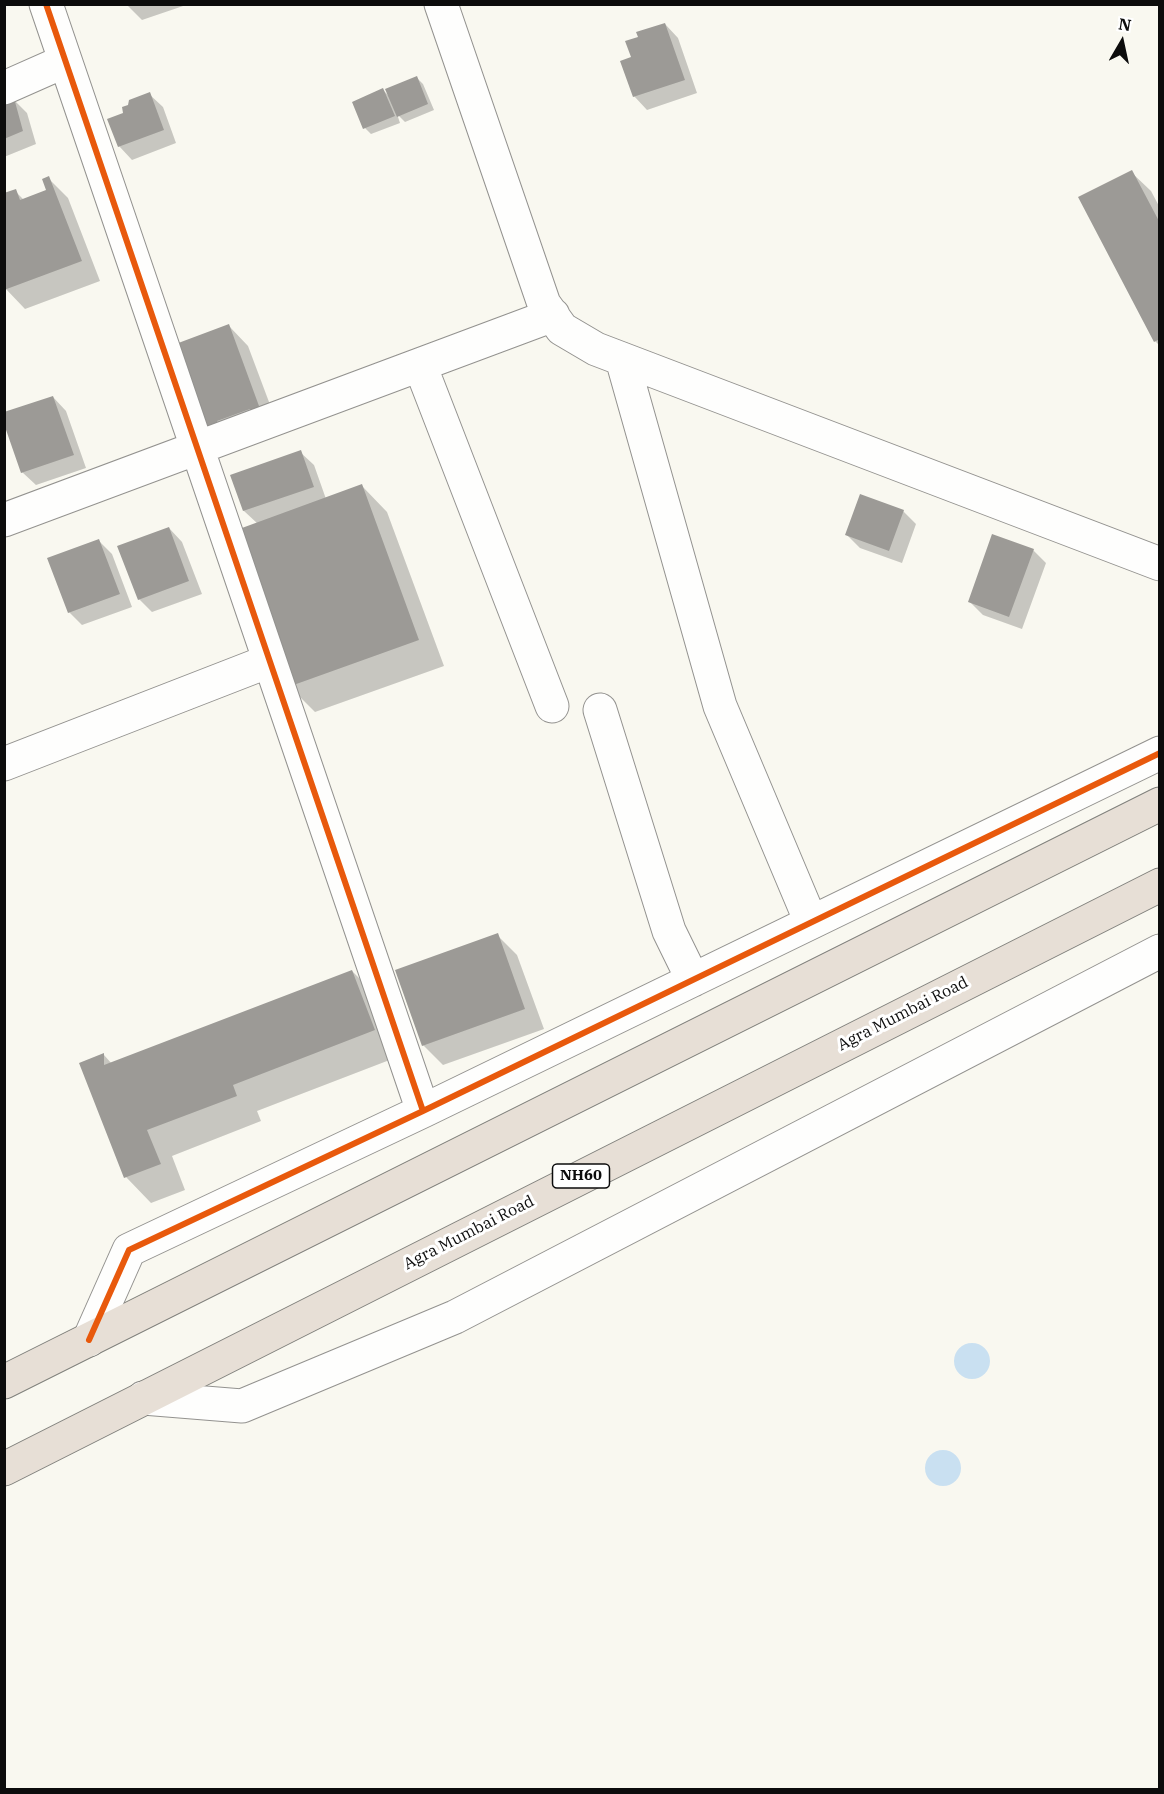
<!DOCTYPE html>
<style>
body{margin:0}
#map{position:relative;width:1164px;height:1794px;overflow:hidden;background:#f9f8f0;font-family:"IBM Plex Serif",serif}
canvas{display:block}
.frame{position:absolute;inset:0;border:6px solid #0c0c0c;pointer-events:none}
.north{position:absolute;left:1092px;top:12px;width:60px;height:60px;-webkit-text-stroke:4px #fff;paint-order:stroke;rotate:9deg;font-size:16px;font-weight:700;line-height:24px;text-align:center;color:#0c0c0c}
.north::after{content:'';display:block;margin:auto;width:21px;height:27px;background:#0c0c0c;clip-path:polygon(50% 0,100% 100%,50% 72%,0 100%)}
</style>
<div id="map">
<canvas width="1164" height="1794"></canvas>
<div class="frame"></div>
<div class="north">N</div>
</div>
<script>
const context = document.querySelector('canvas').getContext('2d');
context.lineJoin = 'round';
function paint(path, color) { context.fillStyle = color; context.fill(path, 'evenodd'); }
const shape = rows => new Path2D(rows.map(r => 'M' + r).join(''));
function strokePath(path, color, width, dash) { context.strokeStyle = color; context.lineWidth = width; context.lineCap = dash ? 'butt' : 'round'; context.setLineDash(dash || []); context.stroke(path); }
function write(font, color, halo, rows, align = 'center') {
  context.font = font + ' "IBM Plex Serif",serif'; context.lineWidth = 6; context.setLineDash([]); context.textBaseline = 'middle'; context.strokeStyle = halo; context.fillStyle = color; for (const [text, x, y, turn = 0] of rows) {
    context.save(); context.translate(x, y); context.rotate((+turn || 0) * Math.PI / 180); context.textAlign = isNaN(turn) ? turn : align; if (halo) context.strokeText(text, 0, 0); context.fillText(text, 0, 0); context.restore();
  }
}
const water = shape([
 '954 1361a18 18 0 1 1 36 0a18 18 0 1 1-36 0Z',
 '925 1468a18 18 0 1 1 36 0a18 18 0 1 1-36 0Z'
]);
const shadow = shape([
 [126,4,189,4,142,20],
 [665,24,678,38,697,93,647,110,634,96,633,58,640,38],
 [417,78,423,84,434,110,405,122,397,114,400,123,371,134,365,128,383,90,391,98],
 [149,94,163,107,176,143,132,160,119,146,125,114],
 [14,100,27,113,36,144,4,157,4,104],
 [1131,172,1151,191,1160,208,1160,346,1155,341],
 [48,178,68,198,100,281,25,309,4,287,15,191,24,200,48,191],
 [229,326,248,346,278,426,236,440,240,450,231,453,197,429],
 [53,397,66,411,86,468,36,485,22,472],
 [300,452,314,465,326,499,362,486,387,512,444,666,315,712,289,686,258,524,244,511,232,476],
 [903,511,916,524,902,563,860,548,847,535],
 [169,528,182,542,202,594,152,612,139,599],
 [99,541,112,554,132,607,82,625,69,612],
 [1033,550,1046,563,1022,629,983,615,970,602],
 [497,935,517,955,544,1029,443,1065,423,1045],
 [352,971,378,997,400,1056,257,1111,261,1121,172,1156,185,1190,151,1203,126,1177,81,1064,104,1055,112,1064]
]);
const building = shape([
 [665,23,685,80,633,97,620,61,631,57,625,41,638,37,636,32],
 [417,76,428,104,397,117,385,89],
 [383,88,395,116,363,129,352,102],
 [150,92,164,130,118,147,107,119,123,113,122,107,128,105,129,100],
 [14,98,23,131,4,139,4,103],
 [1132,170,1160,223,1160,339,1154,342,1078,197],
 [49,176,82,261,4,290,4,193,16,189,20,200,46,190,42,179],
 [229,324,259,406,257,413,252,414,250,409,217,421,221,430,210,435,165,348],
 [53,396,74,455,21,473,4,424,4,412],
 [301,450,314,487,243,511,230,475],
 [362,484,419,640,288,687,231,532],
 [860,494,904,510,889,551,845,535],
 [169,527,189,581,138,600,117,546],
 [992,534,1034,549,1009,617,968,602],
 [99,539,120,594,68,613,47,558],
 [498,933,525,1009,422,1046,395,970],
 [352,970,375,1030,233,1085,237,1096,147,1130,161,1164,124,1178,79,1063,104,1053,104,1065]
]);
const minor = shape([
 [46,4,423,1111],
 [441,4,544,304,562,329,596,349,1160,564],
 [4,88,65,61],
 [622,359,720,706,811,922],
 [420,365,552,706],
 [4,520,553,315],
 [600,710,669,931,693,980],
 [4,764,269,661],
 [89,1340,129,1250,423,1111,1160,753],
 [143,1398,242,1406,455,1317,1160,951]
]);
const highway = shape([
 [4,1382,1160,804],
 [4,1469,1160,885]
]);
const cycleway = shape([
 [46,4,423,1111],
 [89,1340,129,1250,423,1111,1160,753]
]);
const shields = [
 [581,1176,57]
];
const shieldNames = [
 ["NH60",581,1176]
];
const streetNames = [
 ["Agra Mumbai Road",903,1014,-27],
 ["Agra Mumbai Road",469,1233,-27]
];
paint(water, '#c9e0f1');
paint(shadow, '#0003');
paint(building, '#9c9a96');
strokePath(minor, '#93928f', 35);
strokePath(highway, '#80807c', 35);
strokePath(minor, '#fefefd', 33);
strokePath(highway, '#e7dfd6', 33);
strokePath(cycleway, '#e8590c', 6);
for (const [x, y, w] of shields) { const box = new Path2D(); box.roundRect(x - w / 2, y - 12, w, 24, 4.5); context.fillStyle = '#fff'; context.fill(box); strokePath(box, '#0c0c0c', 1.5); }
write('bold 15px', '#0c0c0c', null, shieldNames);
write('16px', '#0c0c0c', '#fff', streetNames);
</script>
